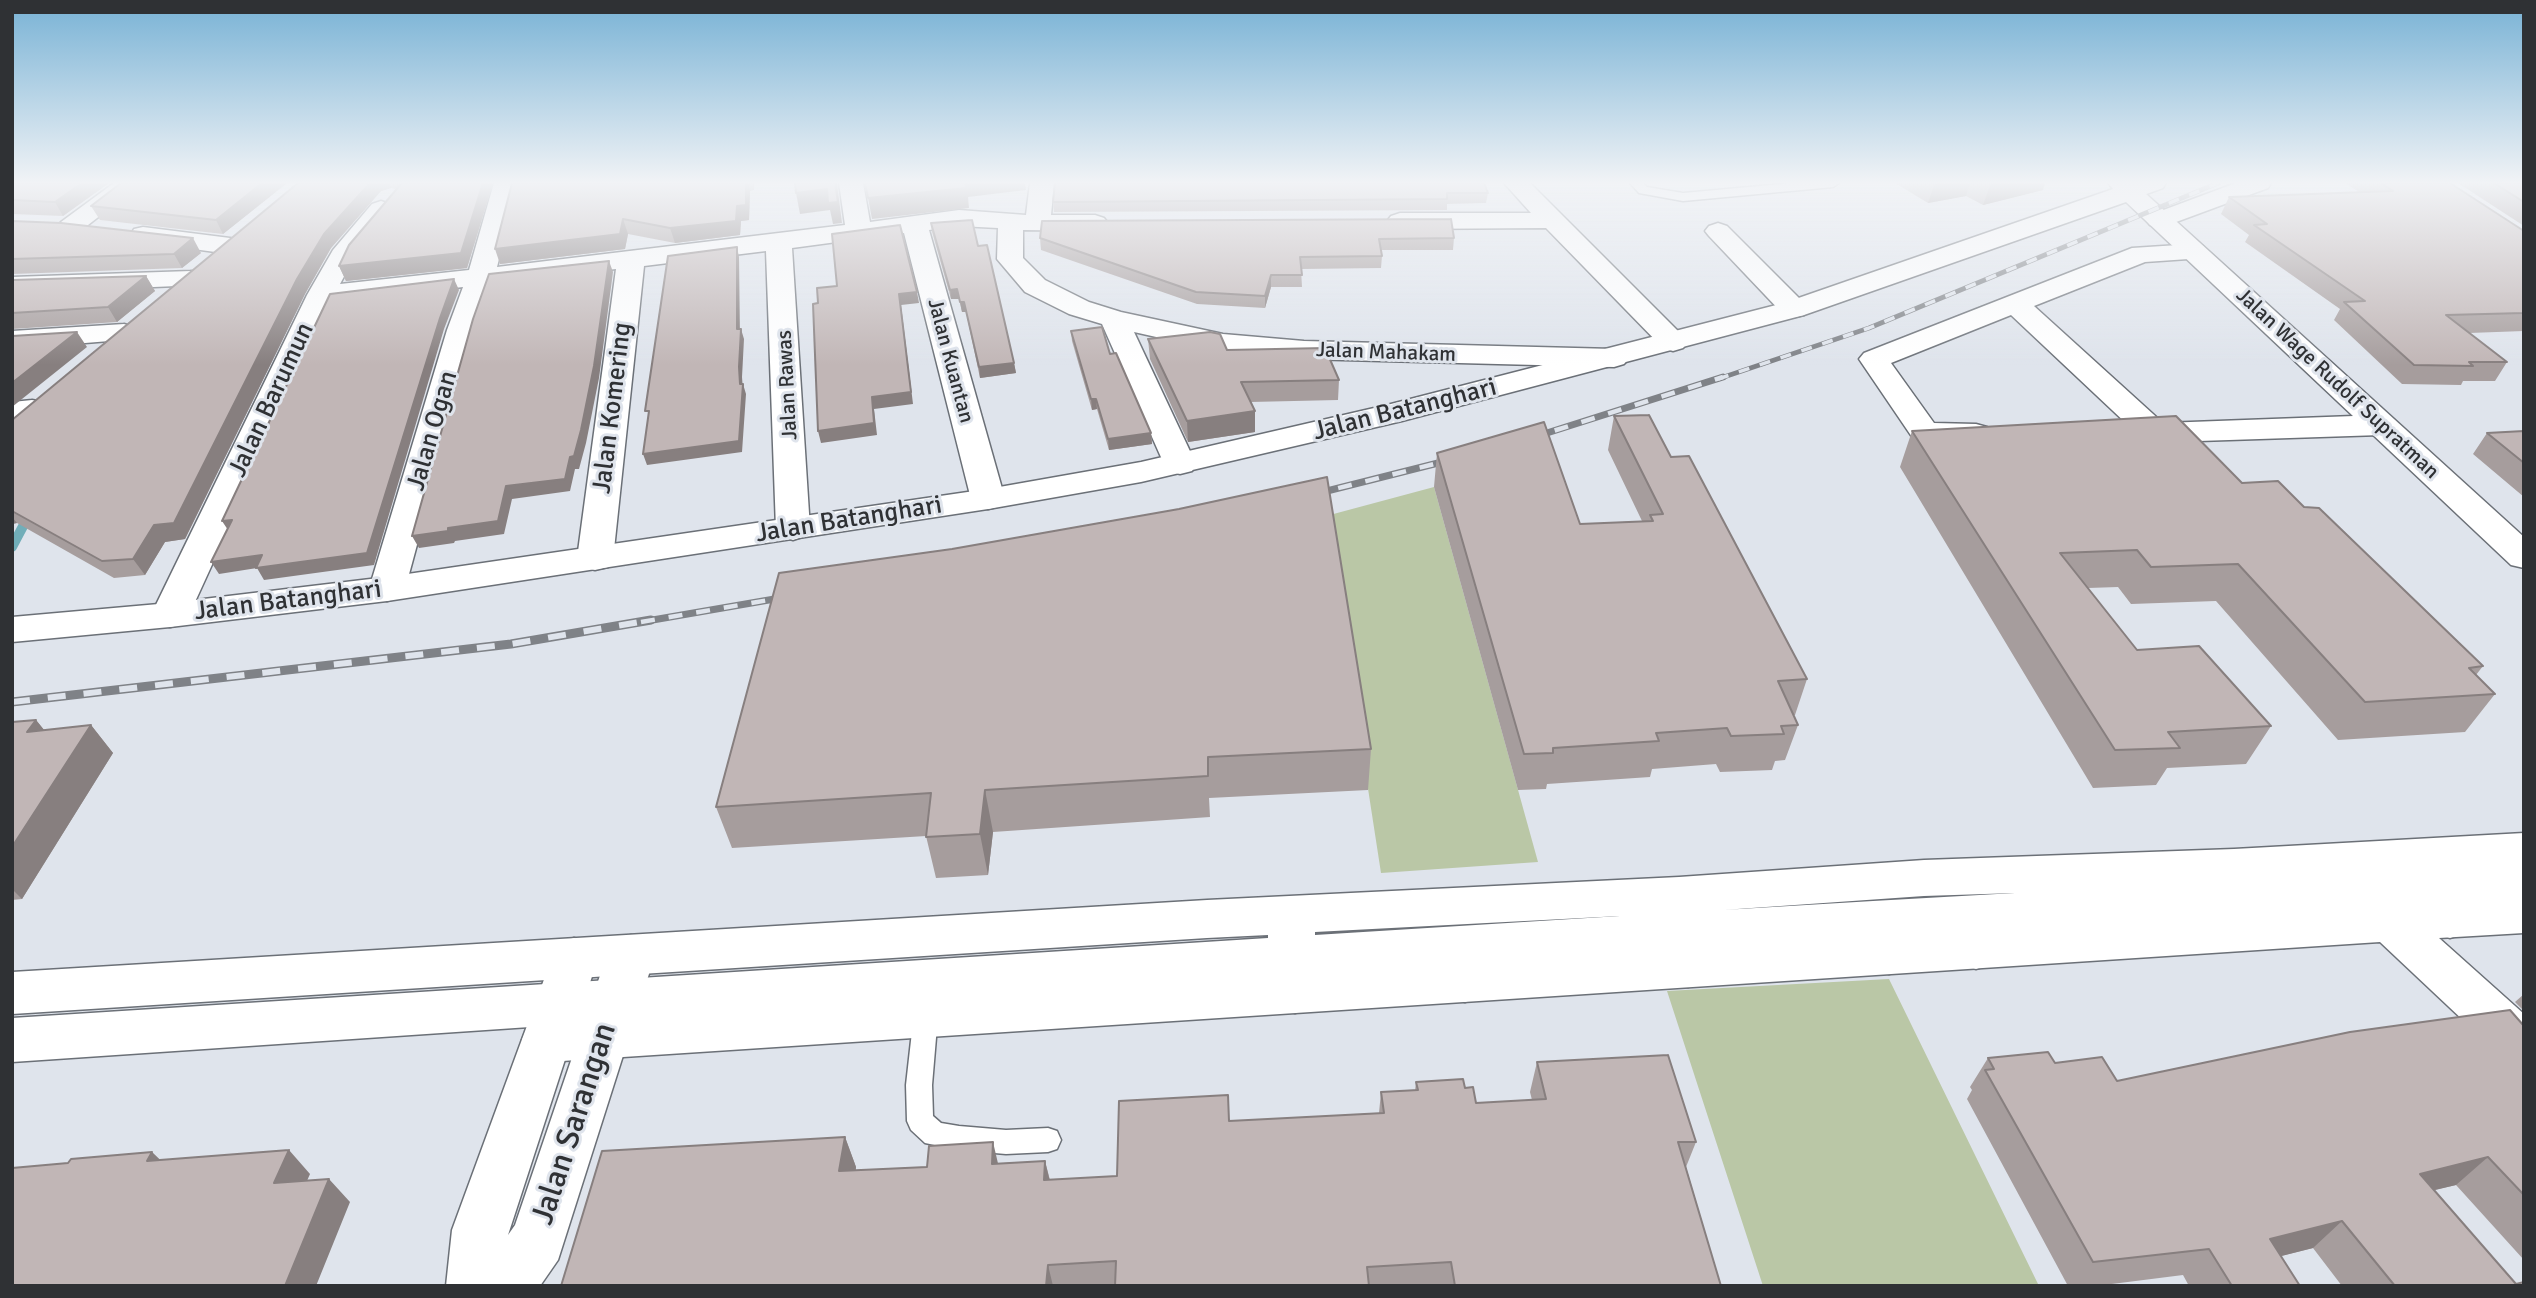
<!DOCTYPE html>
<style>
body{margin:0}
#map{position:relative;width:2536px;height:1298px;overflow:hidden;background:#dfe4ec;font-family:Signika,sans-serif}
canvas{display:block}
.frame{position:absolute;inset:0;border:14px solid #2f3134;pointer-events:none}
</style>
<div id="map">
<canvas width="2536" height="1298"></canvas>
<div class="frame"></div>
</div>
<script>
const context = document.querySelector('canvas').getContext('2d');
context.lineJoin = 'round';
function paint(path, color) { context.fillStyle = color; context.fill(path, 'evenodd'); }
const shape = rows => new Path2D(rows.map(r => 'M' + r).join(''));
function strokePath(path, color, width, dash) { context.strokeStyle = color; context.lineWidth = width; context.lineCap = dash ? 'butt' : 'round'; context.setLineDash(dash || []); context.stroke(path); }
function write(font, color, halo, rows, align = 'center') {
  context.font = font + ' Signika,sans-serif'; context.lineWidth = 6; context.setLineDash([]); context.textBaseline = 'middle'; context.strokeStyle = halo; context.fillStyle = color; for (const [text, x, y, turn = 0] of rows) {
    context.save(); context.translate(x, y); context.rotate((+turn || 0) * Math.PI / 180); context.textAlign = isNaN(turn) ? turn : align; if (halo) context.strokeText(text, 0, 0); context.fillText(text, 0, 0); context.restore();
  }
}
const green = shape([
 [1434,487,1538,862,1381,873,1326,516],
 [1889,979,2039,1286,1763,1286,1667,991]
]);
const stream = shape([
 [12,547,30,513]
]);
const lane = shape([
 [1630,183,1643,183,1647,187,1683,193,1793,183,1839,183,1833,187,1683,201,1639,193,1630,183],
 [926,1003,935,1006,938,1014,932,1085,933,1116,941,1123,959,1126,1006,1130,1048,1128,1057,1131,1061,1140,1057,1149,1048,1152,1006,1154,959,1150,925,1143,911,1130,907,1121,906,1085,914,1014,917,1006,926,1003]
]);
const street = shape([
 [114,183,142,183,79,232,70,235,61,232,57,227,61,222,114,183],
 [494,183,518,183,497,267,845,225,839,183,863,183,870,222,959,210,1026,215,1030,183,1054,183,1051,215,1095,215,1104,218,1108,223,1104,228,1095,231,1023,230,1023,258,1045,280,1089,302,1121,312,1223,334,1304,341,1614,349,1624,352,1629,358,1624,364,1614,367,1304,359,1223,352,1134,332,1196,464,1192,471,1180,474,1168,471,1164,464,1102,324,1069,314,1025,292,997,259,998,228,959,226,929,230,1005,499,1000,506,988,509,976,506,971,499,904,233,792,248,810,529,805,536,793,540,781,536,776,529,766,251,644,266,613,559,608,567,595,570,582,567,577,559,616,269,492,283,475,330,405,589,400,597,387,601,374,597,369,589,447,330,463,287,332,302,189,615,183,624,170,627,157,624,151,615,307,295,333,250,372,204,381,201,390,204,394,209,354,258,340,284,469,270,494,183],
 [1504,183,1530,183,1683,336,1688,342,1683,348,1673,351,1663,348,1546,228,1400,229,1391,226,1387,221,1391,216,1400,213,1531,213,1504,183],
 [2131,183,2166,183,2163,188,2138,197,2129,199,2120,197,2117,192,2120,187,2131,183],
 [2236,183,2271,183,2268,188,2168,225,2159,228,2150,225,2146,220,2150,215,2236,183],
 [1718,223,1727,226,1804,303,1808,309,1804,315,1794,317,1784,315,1709,236,1705,231,1709,226,1718,223],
 [143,227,230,238,239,240,243,246,239,252,230,254,134,241,130,235,134,229,143,227],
 [2194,244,2203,246,2207,252,2203,258,2145,262,2034,306,2163,423,2381,415,2392,418,2397,425,2392,432,2381,435,2138,443,2127,440,2122,433,2129,426,2011,315,1891,363,1934,423,1976,424,1987,427,1992,434,1987,441,1976,444,1934,445,1912,437,1859,359,1864,353,2132,248,2194,244],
 [191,271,201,273,205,279,201,285,12,293,12,277,191,271],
 [124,324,134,327,138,333,134,339,12,349,12,331,124,324],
 [32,400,43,402,48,409,43,416,12,420,12,402,32,400],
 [2524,895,2524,933,2439,938,2524,1014,2524,1072,2506,1066,2482,1038,2380,942,547,1062,529,1056,522,1040,529,1024,547,1018,2524,895]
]);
const secondary = shape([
 [2108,183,2134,183,2524,537,2524,568,2511,565,2126,202,1804,315,1402,421,1141,482,988,509,387,601,170,627,12,642,12,617,170,603,387,577,988,489,1141,462,1387,405,1784,303,2113,189,2108,183],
 [631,935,648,941,655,955,558,1260,540,1286,446,1286,452,1230,557,944,574,938,591,944,598,958,508,1235,515,1225,607,955,614,941,631,935]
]);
const primary = shape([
 [2524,833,2524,898,2463,902,2473,919,2467,932,2450,938,2433,932,2410,905,2403,906,2412,922,2406,935,2389,941,2372,935,2349,909,2298,912,2308,929,2301,943,2284,948,2267,943,2247,916,1991,932,2000,949,1993,963,1976,969,1959,963,1943,935,1905,937,1913,954,1906,968,1889,974,1872,968,1859,940,1704,950,1712,967,1705,981,1688,987,1671,981,1657,953,1485,964,1489,981,1482,996,1465,1002,1448,996,1438,967,1318,974,1319,992,1312,1007,1295,1013,1278,1007,1271,992,1270,977,12,1062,12,1018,1268,938,1268,935,1207,938,12,1014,12,972,1207,900,1679,877,1924,860,2234,849,2524,833],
 [2015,893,1873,901,1723,910,1924,896,2015,893],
 [1620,916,1315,935,1315,932,1620,916]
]);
const railFar2 = shape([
 [1718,379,1869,328,2218,183]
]);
const railFar1 = shape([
 [1528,439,1723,377],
 [1311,495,1454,459],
 [641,622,792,596]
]);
const rail = shape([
 [12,702,511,644,651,620]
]);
const wall = shape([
 [12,183,109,183,63,216,12,214],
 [287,183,223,234,100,220,91,206],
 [298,183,493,183,467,268,346,281,339,266,396,189,391,188,381,191,331,248,305,294,185,539,165,542,145,575,114,578,17,523,12,524,12,420],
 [512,183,754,183,754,190,750,191,749,220,741,221,740,235,675,243,628,234,625,249,500,264],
 [1895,183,2045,183,2043,190,1983,205,1966,196,1928,203],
 [2345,183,2450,183,2524,231,2524,331,2469,333,2507,362,2495,381,2463,381,2461,385,2402,384,2334,320,2340,309,2245,242,2249,235,2221,214,2229,197,2359,192],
 [2458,183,2524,183,2524,226],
 [1488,193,1486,203,1447,204,1447,210,1054,212,1053,202],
 [12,221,201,253,182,268,12,274],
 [931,223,978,246,1014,363,1016,373,980,378,966,312,962,312,959,299,951,299,932,232],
 [1040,238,1454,238,1453,250,1381,250,1382,256,1381,268,1301,269,1302,287,1271,287,1265,308,1197,304,1041,250],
 [146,276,155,291,117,322,12,329,12,280],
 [1071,331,1110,354,1151,433,1152,444,1109,450,1097,409,1092,410,1072,341],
 [1148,339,1227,350,1339,380,1338,400,1250,402,1255,411,1255,432,1188,442,1150,359],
 [1614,416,1671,457,1807,679,1795,715,1793,715,1798,725,1785,760,1775,761,1772,770,1720,772,1716,764,1652,769,1650,777,1547,784,1546,789,1518,790,1434,487,1437,453,1580,524,1642,521,1608,450],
 [1912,431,2242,483,2304,507,2483,666,2476,675,2495,694,2465,732,2338,740,2216,601,2131,604,2118,587,2088,588,2137,650,2271,726,2246,764,2167,768,2156,785,2093,788,1900,467],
 [2524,431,2524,497,2473,454,2487,433],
 [779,573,1371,749,1368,790,1209,798,1210,817,993,832,988,875,936,878,926,836,732,848,716,807],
 [36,720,44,730,91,725,113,753,22,899,12,900,12,722],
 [2524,994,2524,1011,2515,1002],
 [2524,1026,2524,1260,2456,1185,2434,1190,2516,1284,2524,1286,2342,1286,2313,1248,2281,1256,2300,1286,2189,1286,2183,1275,2096,1286,2068,1286,1967,1099,1972,1090,1970,1087,1988,1058,2055,1063,2117,1081],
 [1537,1062,1696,1142,1686,1167,1721,1286,561,1286,845,1137,856,1167,856,1170,1045,1161,1050,1180,1117,1176,1229,1121,1379,1113,1381,1092,1415,1091,1416,1082,1465,1088,1476,1103,1532,1100,1530,1092]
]);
const shadedWall = shape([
 [82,183,109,183,63,216,55,202],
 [262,183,287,183,223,234,216,220],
 [370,183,389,183,391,188,381,191,331,248,305,294,185,539,165,542,145,575,133,559,324,234],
 [483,183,493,183,467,268,346,281,339,266],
 [746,183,748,183,750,191,749,220,741,221,740,235,675,243,670,228,737,206],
 [837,183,842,223,833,224,830,210,800,214,796,193],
 [965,183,1025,183,1026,190,968,197,969,208,872,219,868,198],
 [1935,183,1970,183,1966,196,1928,203],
 [1991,183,2045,183,2043,190,1983,205],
 [623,219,628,234,625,249,500,264,495,249],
 [193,238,201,253,182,268,174,254],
 [737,247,739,257,740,339,737,329],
 [609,261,613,272,599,378,586,443,579,469,575,469,570,491,512,499,504,534,455,541,454,543,419,548,412,536,448,528,506,486],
 [1271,275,1271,287,1265,308,1265,296],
 [146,276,155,291,117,322,108,307],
 [454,279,459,290,444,329,374,565,264,580,257,568,219,574,211,562,440,318],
 [957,289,959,299,951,299,950,290],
 [917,292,919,303,901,305,913,404,874,409,877,435,821,443,818,431,899,294],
 [960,302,964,302,966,312,962,312],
 [741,329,744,339,742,377,743,391,743,384,746,394,742,452,647,465,643,454,740,384,739,367],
 [77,332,87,347,12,407,12,383],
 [1014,363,1016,373,980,378,979,367],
 [1091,399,1096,399,1097,409,1092,410],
 [1255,411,1255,432,1188,442,1187,421],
 [1151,433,1152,444,1109,450,1108,439],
 [12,517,17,523,12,524],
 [232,520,230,533,222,521],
 [36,720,58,747,27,732],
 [91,725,113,753,22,899,12,889,12,847],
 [985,790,993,832,988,875,980,834],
 [845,1137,856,1167,851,1200,839,1171],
 [993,1142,1000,1172,992,1164],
 [289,1150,310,1174,296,1206,274,1183],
 [152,1152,176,1175,147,1161],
 [2488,1157,2456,1185,2389,1201,2420,1174],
 [1045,1161,1052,1190,1044,1180],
 [329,1179,350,1202,316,1286,285,1286],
 [2342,1221,2313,1248,2242,1266,2270,1239],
 [1048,1265,1053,1286,1046,1286]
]);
const building = shape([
 [12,183,82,183,55,202,12,200,12,183],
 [121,183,262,183,216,220,91,206,121,183],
 [298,183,370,183,324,234,297,279,174,523,154,525,133,559,102,561,12,511,12,420,298,183],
 [400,183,483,183,461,253,339,266,349,245,401,184,400,183],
 [512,183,746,183,746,205,737,206,736,221,670,228,623,219,620,234,495,249,512,183],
 [795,183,835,183,838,202,828,203,827,189,796,193,795,183],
 [865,183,965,183,966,188,868,198,865,183],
 [1055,183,1484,183,1488,193,1447,193,1447,199,1053,202,1055,183],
 [2381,183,2450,183,2524,231,2524,313,2446,315,2507,362,2469,362,2473,366,2414,365,2344,302,2365,301,2254,225,2267,224,2229,197,2393,191,2381,183],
 [2494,183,2524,183,2524,202,2494,183],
 [1451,219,1454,238,1379,239,1382,256,1300,257,1302,275,1271,275,1265,296,1196,292,1040,238,1042,221,1451,219],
 [972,220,978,246,987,245,1014,363,979,367,964,302,960,302,957,289,950,290,931,223,972,220],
 [12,221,61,223,193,238,174,254,12,259,12,221],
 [900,225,917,292,899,294,911,392,872,397,874,423,818,431,813,304,818,303,817,288,837,286,832,234,900,225],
 [737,247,737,329,741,329,739,367,740,384,743,384,739,441,643,454,649,411,645,411,668,256,737,247],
 [609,261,594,366,581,430,574,456,570,457,565,479,506,486,498,521,448,528,448,531,412,536,473,319,489,274,609,261],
 [146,276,108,307,12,313,12,280,146,276],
 [454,279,440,318,367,553,256,568,262,555,211,562,232,520,222,521,330,294,454,279],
 [1102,327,1110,354,1116,353,1151,433,1108,439,1096,399,1091,399,1071,331,1102,327],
 [77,332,12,383,12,336,77,332],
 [1210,332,1220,334,1227,350,1325,348,1339,380,1241,382,1255,411,1187,421,1148,339,1210,332],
 [1649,415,1671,457,1689,456,1807,679,1778,681,1798,725,1781,726,1784,734,1731,736,1727,728,1656,733,1659,741,1553,748,1553,753,1524,754,1437,453,1544,422,1580,524,1653,521,1650,515,1663,514,1614,416,1649,415],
 [2176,416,2242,483,2278,481,2304,507,2319,508,2483,666,2469,668,2495,694,2365,702,2238,564,2151,567,2137,550,2060,553,2137,650,2199,646,2271,726,2168,732,2180,748,2115,750,1912,431,2176,416],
 [2524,431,2524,463,2487,433,2524,431],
 [1327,477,1371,749,1208,757,1208,776,985,790,980,834,926,837,931,793,716,807,779,573,952,549,1179,509,1327,477],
 [36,720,27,732,91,725,12,847,12,722,36,720],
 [2510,1010,2524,1026,2524,1195,2488,1157,2420,1174,2516,1284,2524,1282,2524,1286,2395,1286,2342,1221,2270,1239,2300,1286,2232,1286,2209,1249,2093,1262,1985,1070,1994,1069,1988,1058,2048,1052,2055,1063,2102,1057,2117,1081,2350,1032,2510,1010],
 [1668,1055,1696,1142,1678,1142,1721,1286,1455,1286,1451,1262,1367,1267,1369,1286,1115,1286,1116,1261,1048,1265,1046,1286,561,1286,602,1151,845,1137,839,1171,927,1167,929,1146,993,1142,992,1164,1045,1161,1044,1180,1117,1176,1119,1101,1228,1095,1229,1121,1384,1113,1381,1092,1418,1090,1416,1082,1463,1079,1465,1088,1473,1087,1476,1103,1546,1099,1537,1062,1668,1055],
 [289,1150,274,1183,329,1179,285,1286,12,1286,12,1168,68,1163,71,1159,152,1152,147,1161,289,1150]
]);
const farStreetnames = [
 ["Jalan Mahakam",1386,353,2],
 ["Jalan Kuantan",950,361,75],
 ["Jalan Wage Rudolf Supratman",2337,384,43],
 ["Jalan Rawas",788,385,-93]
];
const streetNames = [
 ["Jalan Barumun",272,400,-65],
 ["Jalan Komering",613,408,-83],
 ["Jalan Batanghari",1405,410,-14],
 ["Jalan Ogan",433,431,-74],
 ["Jalan Batanghari",849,520,-9],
 ["Jalan Batanghari",288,601,-7]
];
const nearStreetnames = [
 ["Jalan Sarangan",575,1124,-72]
];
paint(green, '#bac7a6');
strokePath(stream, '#71aeb9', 10);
strokePath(lane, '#6b7077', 3);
strokePath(street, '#6b7077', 3);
strokePath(secondary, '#6b7077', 3);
strokePath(primary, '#6b7077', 3);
paint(lane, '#fff');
paint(street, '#fff');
paint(secondary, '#fff');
paint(primary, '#fff');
strokePath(railFar2, '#7f8287', 5);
strokePath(railFar1, '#7f8287', 7);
strokePath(rail, '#7f8287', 9);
strokePath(railFar2, '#dfe4ec', 3.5, [11]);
strokePath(railFar1, '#dfe4ec', 4.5, [14]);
strokePath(rail, '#dfe4ec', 6, [18]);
paint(wall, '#a69d9d');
paint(shadedWall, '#877f7f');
paint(building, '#c1b6b6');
strokePath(building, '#877f7f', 2);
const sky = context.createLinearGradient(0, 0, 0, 365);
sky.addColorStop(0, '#78b2d5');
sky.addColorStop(0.5, '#f1f3f6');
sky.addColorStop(1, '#f1f3f600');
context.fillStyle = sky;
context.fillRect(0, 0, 2536, 365);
write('21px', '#2f3134', '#dfe4ec', farStreetnames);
write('26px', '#2f3134', '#dfe4ec', streetNames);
write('32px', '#2f3134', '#dfe4ec', nearStreetnames);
</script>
